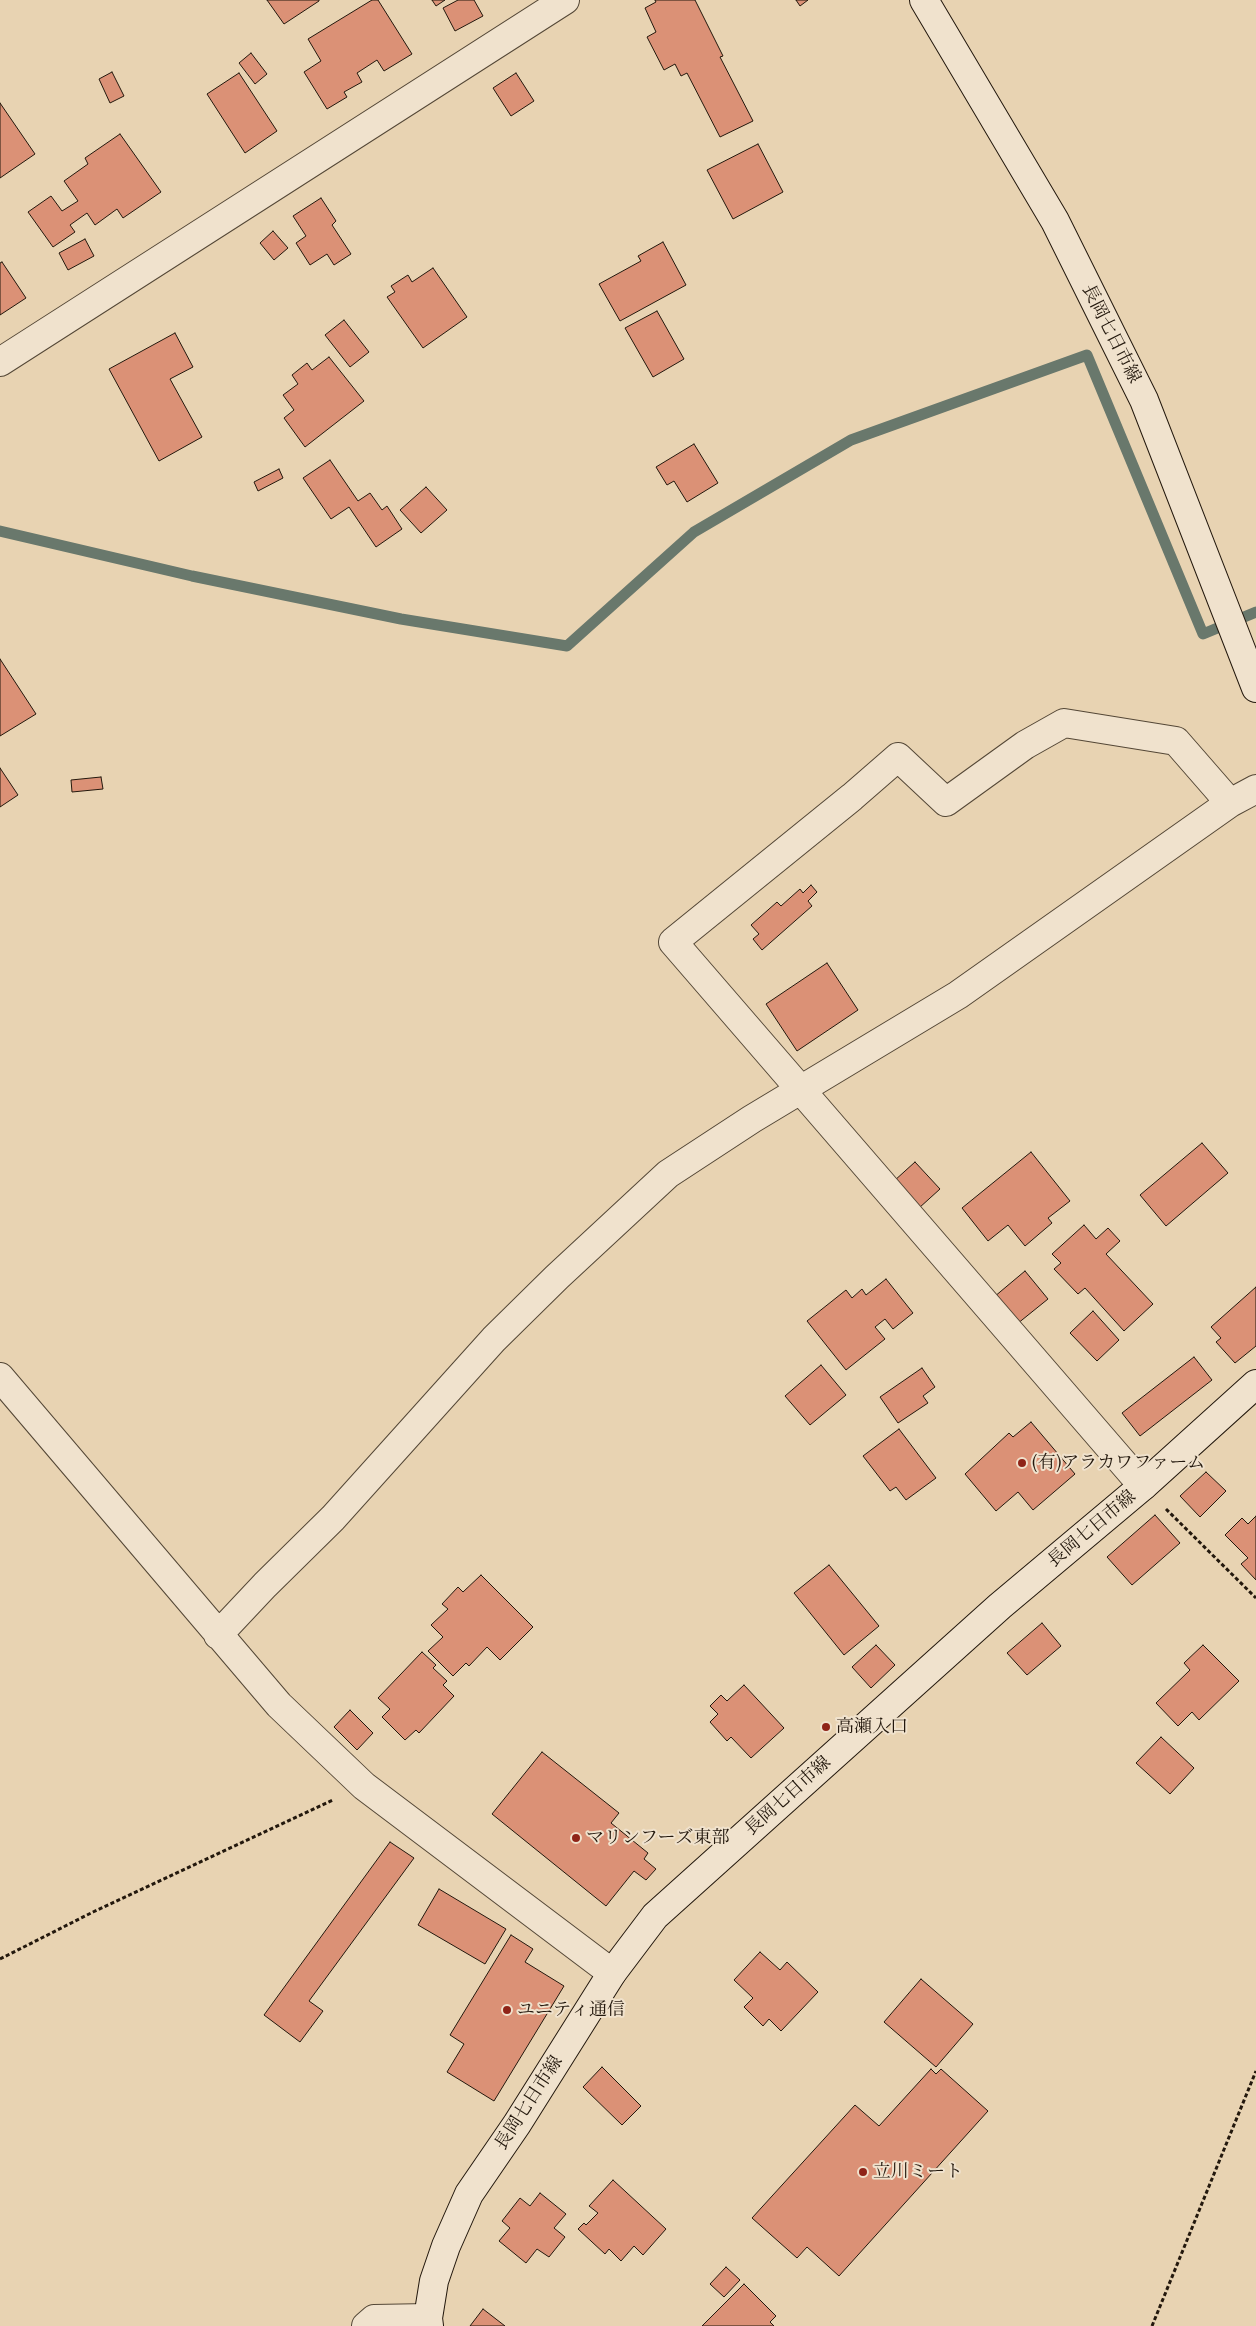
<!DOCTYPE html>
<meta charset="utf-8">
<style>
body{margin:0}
canvas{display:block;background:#e8d3b2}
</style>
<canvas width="1256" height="2326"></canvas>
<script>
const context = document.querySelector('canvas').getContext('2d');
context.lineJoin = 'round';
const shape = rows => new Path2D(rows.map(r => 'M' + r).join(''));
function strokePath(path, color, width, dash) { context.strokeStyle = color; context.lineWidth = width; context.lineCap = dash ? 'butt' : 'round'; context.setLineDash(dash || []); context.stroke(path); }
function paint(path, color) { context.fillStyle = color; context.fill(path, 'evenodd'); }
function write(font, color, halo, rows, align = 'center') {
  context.font = font + ' "EB Garamond","Noto Serif JP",serif'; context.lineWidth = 4; context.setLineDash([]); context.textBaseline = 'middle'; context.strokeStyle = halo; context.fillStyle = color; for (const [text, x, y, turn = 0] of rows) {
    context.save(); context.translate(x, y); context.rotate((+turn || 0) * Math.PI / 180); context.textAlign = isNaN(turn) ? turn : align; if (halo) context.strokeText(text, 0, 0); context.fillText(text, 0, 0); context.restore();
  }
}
const stream = shape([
 [0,531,192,576,401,619,567,646,694,532,851,440,1087,355,1203,634,1256,612]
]);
const building = shape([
 [267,0,319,0,319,1,284,24,267,0],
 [372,0,378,0,412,54,384,71,377,60,357,73,362,82,344,92,347,97,327,109,304,72,321,61,308,39,372,0],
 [432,0,445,0,436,6,432,0],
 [458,0,474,0,483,16,455,31,443,8,458,0],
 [655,0,695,0,723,56,720,57,753,121,720,137,687,73,681,76,675,64,664,70,647,37,656,32,645,8,656,2,655,0],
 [796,0,808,0,800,6,796,0],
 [251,53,267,74,255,84,239,63,251,53],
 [112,72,124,96,110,103,99,79,112,72],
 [239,73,277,131,245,153,207,94,239,73],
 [516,73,534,101,511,116,493,88,516,73],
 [0,103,35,154,0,178,0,103],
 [120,134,161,192,123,218,117,209,95,225,87,213,70,225,75,232,53,247,28,212,51,196,62,211,78,201,64,181,88,164,85,158,120,134],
 [758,144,783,192,733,219,707,170,758,144],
 [321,198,336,221,332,225,351,254,334,265,327,254,310,265,296,243,306,236,293,216,321,198],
 [273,231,288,248,274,260,260,243,273,231],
 [85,239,94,256,68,270,59,253,85,239],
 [663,242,686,285,620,321,599,284,641,261,638,256,663,242],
 [2,262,26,298,0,315,0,263,2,262],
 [433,268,467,317,423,348,387,297,395,292,391,286,408,275,412,282,433,268],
 [657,311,684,359,653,377,625,328,657,311],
 [344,320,369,352,350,367,325,335,344,320],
 [175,333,193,367,170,379,202,437,159,461,109,369,175,333],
 [329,357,364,401,305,447,284,418,294,410,283,395,298,384,292,375,307,363,312,370,329,357],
 [694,444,718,483,687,502,674,481,667,485,656,467,694,444],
 [330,460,358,501,370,493,382,510,387,506,402,529,376,547,349,507,331,519,303,478,330,460],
 [279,469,283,478,258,491,254,482,279,469],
 [426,487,447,510,421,533,400,510,426,487],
 [0,659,36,714,0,736,0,659],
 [0,768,18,795,0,807,0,768],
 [101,777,103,789,72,792,71,780,101,777],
 [811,885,817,892,808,901,812,906,762,950,753,939,759,934,751,925,777,902,781,906,800,889,803,893,811,885],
 [827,963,858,1010,797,1051,766,1004,827,963],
 [1202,1143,1228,1173,1166,1226,1140,1195,1202,1143],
 [1031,1152,1070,1201,1048,1218,1052,1223,1025,1246,1008,1225,988,1241,962,1208,1031,1152],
 [915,1162,940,1189,919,1208,894,1181,915,1162],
 [1084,1225,1096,1239,1108,1228,1120,1241,1106,1254,1153,1304,1124,1331,1085,1288,1078,1294,1054,1269,1061,1263,1052,1254,1084,1225],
 [1025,1271,1048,1299,1017,1324,994,1297,1025,1271],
 [886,1279,913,1313,893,1329,885,1319,875,1327,885,1339,846,1370,807,1321,846,1290,852,1298,862,1289,866,1295,886,1279],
 [1256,1287,1256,1346,1235,1363,1216,1342,1221,1338,1211,1327,1256,1287],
 [1093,1311,1119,1340,1097,1361,1070,1333,1093,1311],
 [1194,1357,1212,1380,1140,1436,1122,1413,1194,1357],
 [821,1365,846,1395,810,1425,785,1396,821,1365],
 [922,1368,935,1387,923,1396,928,1403,898,1423,880,1397,922,1368],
 [1031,1422,1075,1474,1033,1510,1018,1492,996,1511,965,1474,1009,1433,1013,1437,1031,1422],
 [899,1429,936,1478,906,1500,896,1487,890,1491,863,1456,899,1429],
 [1206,1472,1226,1491,1200,1517,1180,1496,1206,1472],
 [1155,1515,1180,1543,1132,1585,1107,1557,1155,1515],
 [1256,1516,1256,1580,1241,1564,1248,1558,1225,1535,1242,1518,1248,1524,1256,1516],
 [829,1565,879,1626,844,1655,794,1593,829,1565],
 [481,1575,533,1627,500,1660,487,1647,469,1666,466,1663,453,1676,428,1651,443,1637,431,1625,448,1609,442,1604,458,1587,463,1592,481,1575],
 [1042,1623,1061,1646,1027,1675,1007,1653,1042,1623],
 [876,1645,895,1665,871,1688,852,1667,876,1645],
 [1203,1645,1239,1681,1199,1720,1192,1712,1178,1726,1156,1703,1190,1670,1184,1663,1203,1645],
 [422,1652,436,1665,433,1668,447,1681,443,1685,454,1696,419,1733,416,1730,405,1740,382,1717,390,1709,378,1698,422,1652],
 [744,1685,784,1728,751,1758,731,1737,727,1741,710,1722,718,1714,710,1706,721,1695,727,1701,744,1685],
 [350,1710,373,1733,357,1750,334,1727,350,1710],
 [1161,1737,1194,1768,1170,1794,1136,1763,1161,1737],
 [542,1752,619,1813,611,1823,648,1853,644,1859,656,1869,646,1880,634,1871,606,1906,492,1814,542,1752],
 [390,1842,414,1858,309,2001,323,2011,300,2042,264,2015,390,1842],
 [439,1889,506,1929,485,1964,418,1925,439,1889],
 [511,1935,533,1949,525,1962,564,1986,494,2101,447,2072,464,2044,450,2035,511,1935],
 [760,1952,780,1970,787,1962,818,1992,781,2031,769,2019,763,2026,744,2007,753,1998,734,1980,760,1952],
 [921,1979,973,2024,936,2067,884,2022,921,1979],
 [602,2067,641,2106,622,2125,583,2087,602,2067],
 [931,2069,936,2074,941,2069,988,2111,839,2276,807,2247,797,2258,752,2218,855,2105,879,2126,931,2069],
 [613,2180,666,2229,643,2255,634,2246,621,2261,609,2249,605,2254,578,2229,584,2223,586,2225,598,2213,589,2206,613,2180],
 [540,2193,566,2214,554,2228,565,2237,549,2257,537,2249,526,2263,499,2241,510,2228,502,2221,520,2198,530,2206,540,2193],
 [726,2267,740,2280,724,2297,710,2284,726,2267],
 [744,2284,776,2316,770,2322,774,2326,702,2326,744,2284],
 [483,2309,505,2326,470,2326,483,2309]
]);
const path = shape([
 [1166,1509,1256,1598],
 [0,1959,93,1912,333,1800],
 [1152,2326,1256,2071]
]);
const minor = shape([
 [0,1377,279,1705,364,1786,612,1973],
 [1143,1486,673,942,852,797,898,757,946,802,1025,745,1064,723,1176,741,1230,803],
 [218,1635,265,1585,333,1518,494,1339,557,1277,668,1174,752,1119,958,995,1230,803,1256,789],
 [366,2326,374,2319,428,2318]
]);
const tertiary = shape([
 [0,362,565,0]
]);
const secondary = shape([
 [924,0,1055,221,1144,400,1256,688],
 [429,2326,428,2318,434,2281,446,2246,469,2194,517,2124,612,1973,655,1916,1000,1606,1143,1486,1256,1384]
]);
const markers = [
 [1022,1463,5,"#8f2418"],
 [826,1727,5,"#8f2418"],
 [576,1838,5,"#8f2418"],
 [507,2010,5,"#8f2418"],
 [863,2172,5,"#8f2418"]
];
const streetNames = [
 ["長岡七日市線",1111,334,63],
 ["長岡七日市線",1092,1529,-40],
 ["長岡七日市線",788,1796,-42],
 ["長岡七日市線",529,2103,-57]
];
const poiNames = [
 ["(有)アラカワファーム",1032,1463],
 ["高瀬入口",836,1727],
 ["マリンフーズ東部",586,1838],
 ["ユニティ通信",517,2010],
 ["立川ミート",873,2172]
];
strokePath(stream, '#69786c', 11);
paint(building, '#db9176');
strokePath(building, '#23180d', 1);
strokePath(minor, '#544736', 30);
strokePath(tertiary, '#544736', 30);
strokePath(secondary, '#23180d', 30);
strokePath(path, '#23180d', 3, [4, 2.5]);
strokePath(minor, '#f0e2cd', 28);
strokePath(tertiary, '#f0e2cd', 28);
strokePath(secondary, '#f0e2cd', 28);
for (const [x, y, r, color] of markers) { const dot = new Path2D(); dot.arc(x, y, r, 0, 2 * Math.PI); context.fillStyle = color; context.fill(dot); strokePath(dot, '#f0e2cd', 2); }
write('18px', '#23180d', '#f0e2cd', streetNames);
write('18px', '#23180d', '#f0e2cd', poiNames, 'left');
</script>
